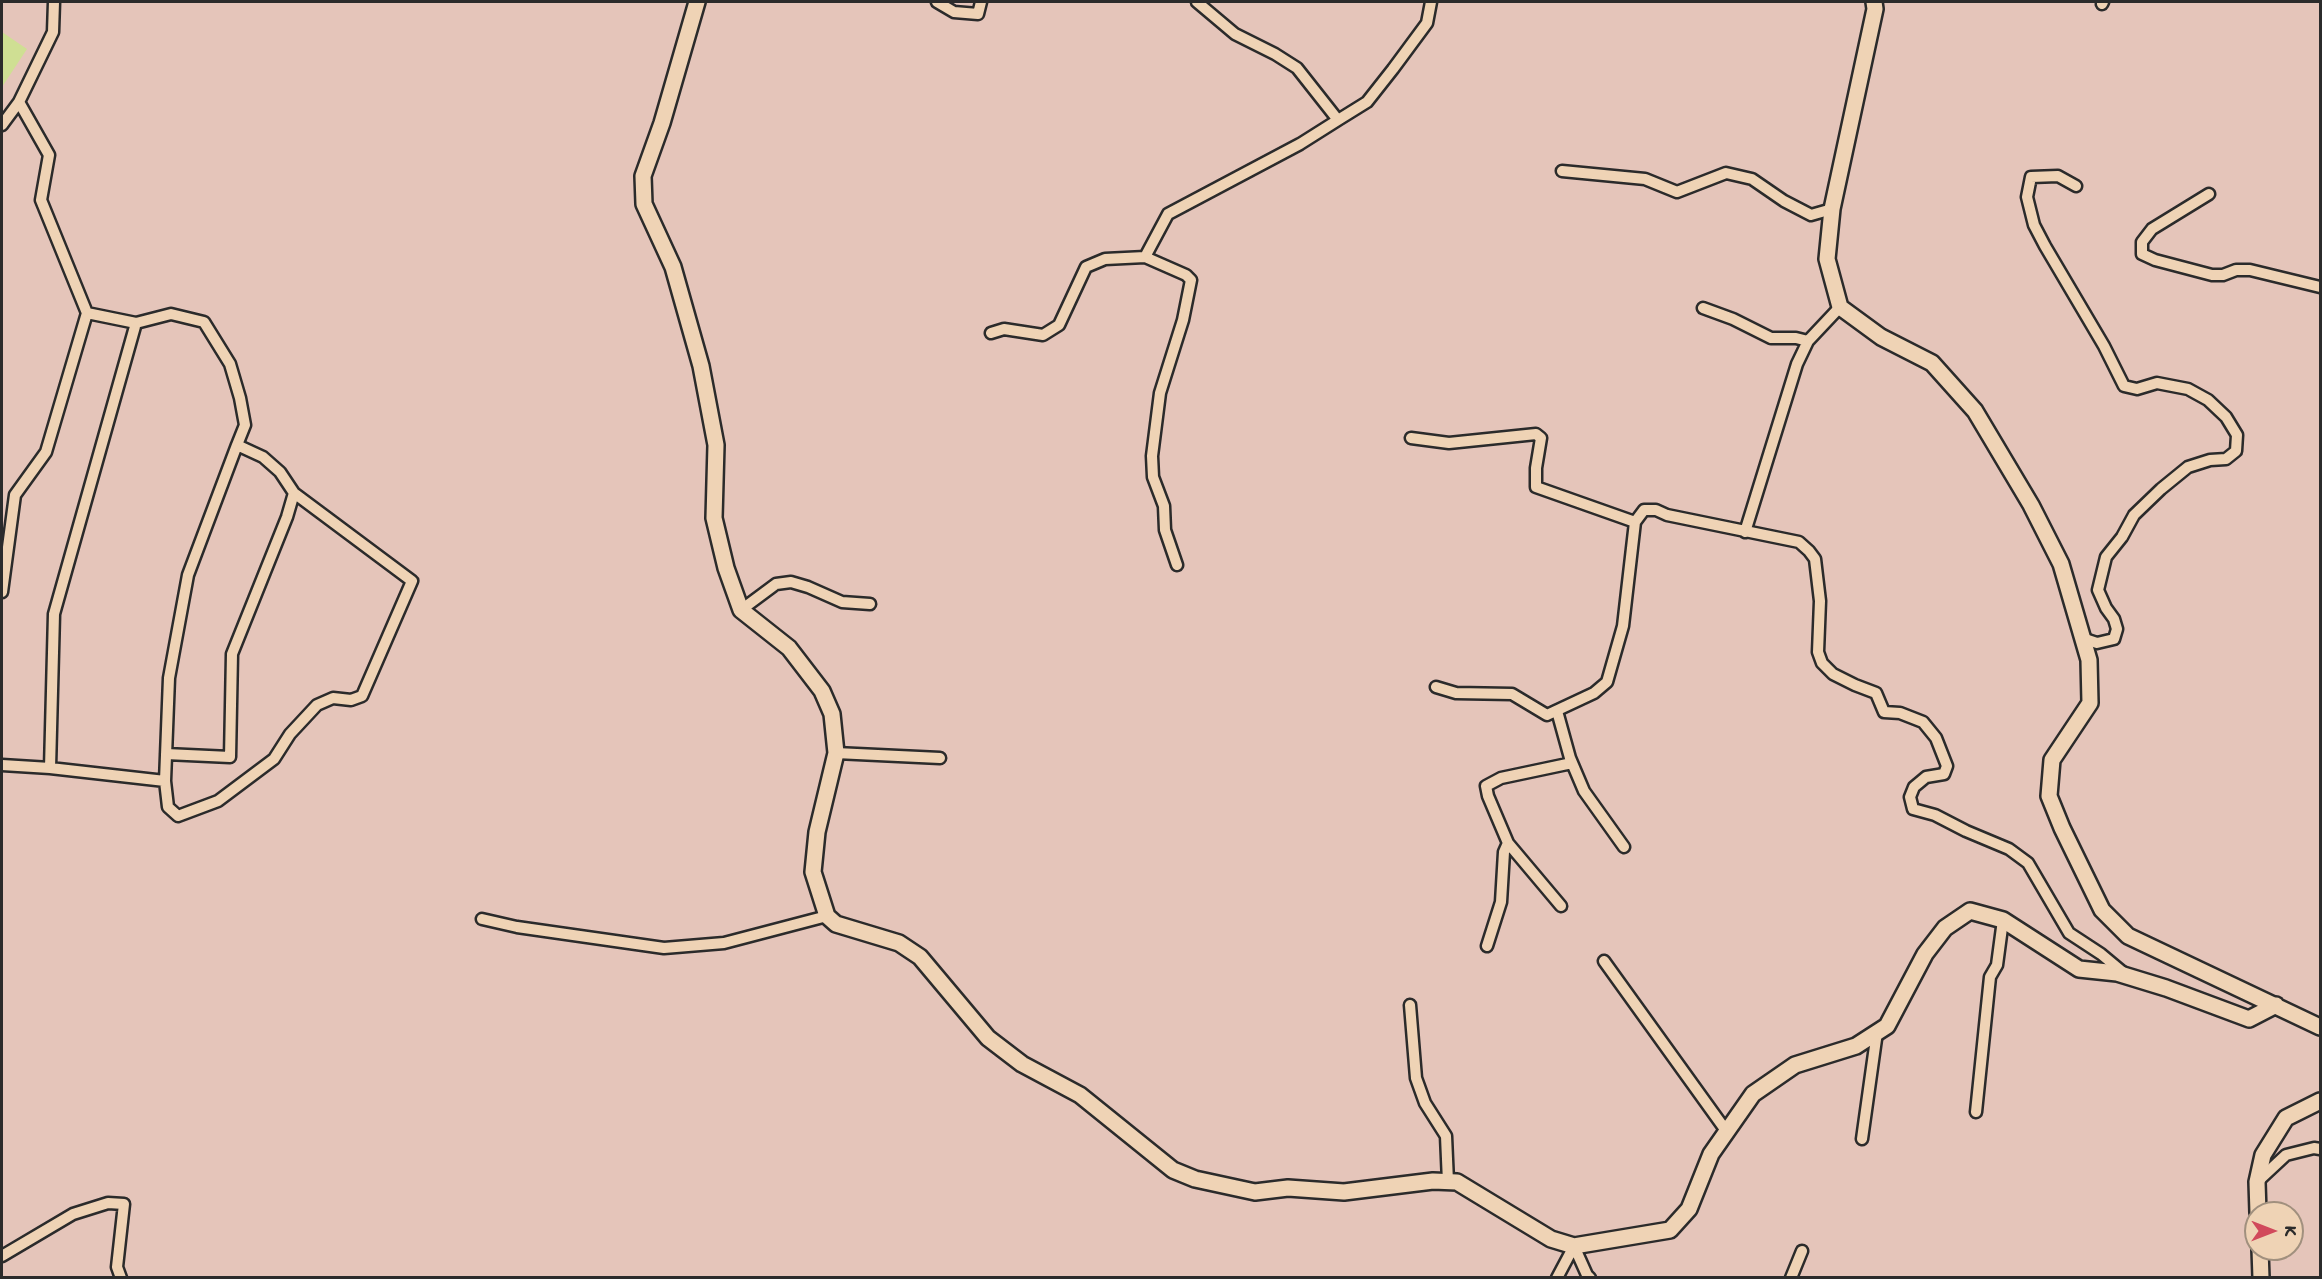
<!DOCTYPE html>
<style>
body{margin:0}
#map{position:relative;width:2322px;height:1279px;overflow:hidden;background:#e5c5ba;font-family:"Shantell Sans",sans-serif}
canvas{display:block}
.frame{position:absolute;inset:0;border:3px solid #2b2b2b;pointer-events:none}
.north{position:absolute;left:2244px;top:1201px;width:60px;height:60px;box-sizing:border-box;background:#efd3b5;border:2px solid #a1907e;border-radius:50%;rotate:90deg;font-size:16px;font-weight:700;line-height:24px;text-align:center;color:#2b2b2b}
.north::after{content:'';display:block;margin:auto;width:21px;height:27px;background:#d1495b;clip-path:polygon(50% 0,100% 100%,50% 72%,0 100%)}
</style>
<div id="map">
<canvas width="2322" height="1279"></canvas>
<div class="frame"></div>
<div class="north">K</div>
</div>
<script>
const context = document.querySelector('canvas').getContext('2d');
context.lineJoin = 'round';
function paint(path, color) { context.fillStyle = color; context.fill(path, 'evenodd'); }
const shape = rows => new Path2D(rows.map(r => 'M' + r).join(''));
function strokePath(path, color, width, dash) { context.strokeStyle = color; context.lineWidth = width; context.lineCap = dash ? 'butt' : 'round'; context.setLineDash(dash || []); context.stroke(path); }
const green = shape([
 [2,32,27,49,2,87]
]);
const street = shape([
 [937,2,954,12,978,14,981,2],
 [1197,2,1235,34,1275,54,1297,68,1338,120,1367,102,1393,69,1427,23,1431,2],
 [2102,4,2103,2],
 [2,125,19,102,53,32,54,2],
 [1562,171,1645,179,1677,192,1726,173,1752,179,1784,201,1811,215,1832,209],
 [2076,186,2058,176,2031,177,2027,197,2034,225,2045,246,2104,346,2124,386,2137,389,2157,383,2188,389,2208,400,2226,417,2237,435,2236,451,2226,459,2210,460,2188,467,2161,489,2134,515,2122,537,2106,557,2098,590,2106,608,2114,619,2117,629,2114,639,2097,643,2082,638],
 [2209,194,2152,229,2142,242,2142,254,2155,260,2212,275,2223,275,2236,270,2250,270,2320,287],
 [1703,308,1733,319,1771,338,1796,338,1808,341],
 [87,313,136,323,171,314,204,322,230,364,240,398,245,425,237,445,263,457,280,472,294,493,412,581,362,696,351,700,333,698,317,705,290,734,274,759,218,801,178,816,168,807,165,781,169,678,188,575,237,445],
 [991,333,1004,329,1043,335,1059,325,1086,267,1105,259,1145,257],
 [1411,438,1449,443,1536,434,1541,438,1536,468,1536,487,1635,522],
 [1745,532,1797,364,1808,341,1840,307],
 [1177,565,1165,530,1164,506,1153,477,1152,456,1160,393,1183,320,1191,280,1186,275,1145,257,1168,214,1300,144,1338,120],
 [2,592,15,495,46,452,87,313,41,200,49,155,19,102],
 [741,610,776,584,791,582,808,587,842,602,870,604],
 [1436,687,1456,693,1512,694,1547,715,1594,693,1607,682,1623,626,1635,522,1644,510,1656,510,1667,515,1799,542,1809,551,1815,559,1820,601,1818,652,1822,663,1833,674,1855,685,1876,693,1884,712,1900,713,1923,722,1936,738,1947,766,1944,774,1926,777,1914,787,1910,797,1913,809,1935,815,1966,831,2009,849,2028,863,2069,933,2101,954,2125,974],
 [1557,711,1570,758,1584,791,1624,847],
 [836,753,940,758],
 [166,754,230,757,232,654,287,517,294,493],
 [2,765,50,768,165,781],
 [50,768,54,614,136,323],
 [1561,906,1508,843,1488,796,1486,786,1501,778,1572,763],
 [482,919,517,927,664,948,724,943,827,916],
 [1487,946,1501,902,1504,852,1508,843],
 [1604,961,1727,1132],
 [1410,1005,1416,1078,1425,1103,1446,1136,1448,1182],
 [1976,1112,1990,977,1997,965,2003,920],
 [1862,1139,1877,1032],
 [2257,1182,2286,1155,2314,1148,2320,1149],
 [1574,1246,1587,1275,1590,1278],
 [2,1256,73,1214,108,1203,124,1204,117,1267,121,1278],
 [1557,1278,1574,1246],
 [1791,1278,1802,1251]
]);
const secondary = shape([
 [697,2,662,123,643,176,644,204,673,267,701,366,716,445,714,518,726,568,741,610,789,648,822,691,832,714,836,753,817,832,813,872,827,916,836,924,899,943,920,957,988,1038,1022,1064,1080,1095,1173,1170,1195,1179,1255,1192,1288,1188,1344,1192,1433,1181,1457,1182,1551,1239,1574,1246,1670,1230,1689,1209,1711,1154,1753,1094,1795,1065,1856,1046,1887,1026,1925,954,1945,928,1970,911,2003,920,2079,969,2117,973,2166,988,2249,1019,2276,1005],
 [1874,2,1875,9,1832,209,1827,259,1840,307,1881,337,1932,363,1975,411,2031,505,2061,564,2089,660,2090,703,2052,760,2049,796,2062,828,2102,910,2128,936,2320,1027],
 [2258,1213,2257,1182,2263,1155,2286,1118,2320,1101],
 [2260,1249,2261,1278]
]);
paint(green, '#cfdf93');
strokePath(street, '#2b2b2b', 15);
strokePath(secondary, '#2b2b2b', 20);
strokePath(street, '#efd3b5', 10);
strokePath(secondary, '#efd3b5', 15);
</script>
